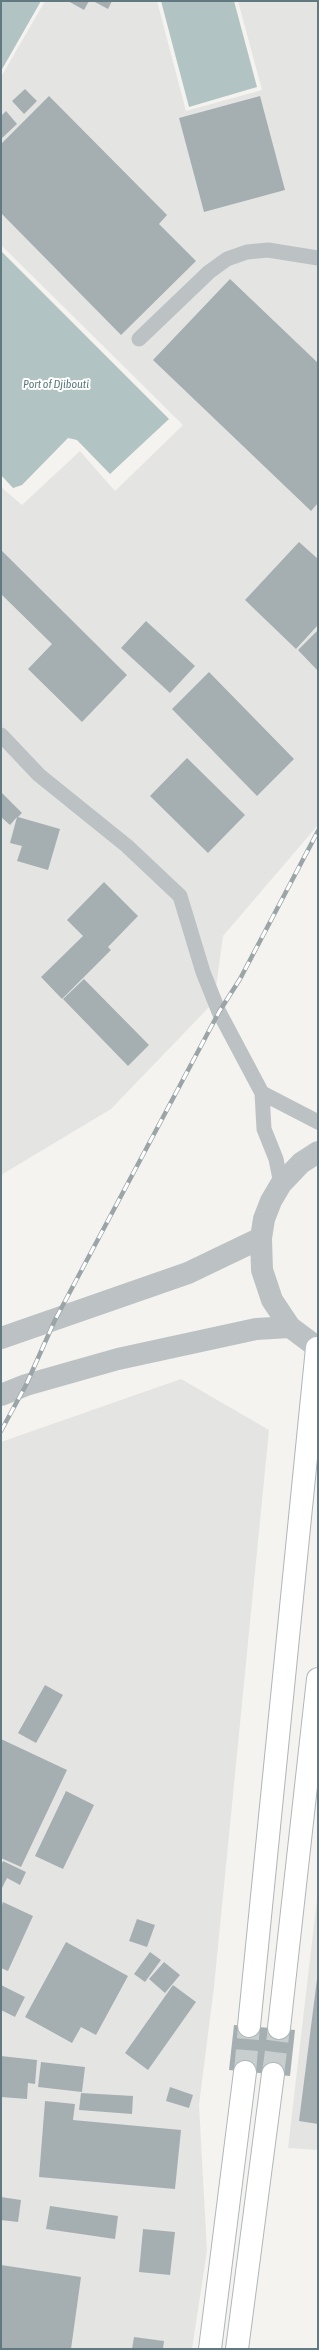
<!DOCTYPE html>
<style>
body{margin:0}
#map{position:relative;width:319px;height:2350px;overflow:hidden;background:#f4f3ef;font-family:"Asap Condensed",sans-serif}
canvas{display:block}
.frame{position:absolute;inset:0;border:2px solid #627981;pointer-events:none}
</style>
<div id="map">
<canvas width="319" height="2350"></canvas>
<div class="frame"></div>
</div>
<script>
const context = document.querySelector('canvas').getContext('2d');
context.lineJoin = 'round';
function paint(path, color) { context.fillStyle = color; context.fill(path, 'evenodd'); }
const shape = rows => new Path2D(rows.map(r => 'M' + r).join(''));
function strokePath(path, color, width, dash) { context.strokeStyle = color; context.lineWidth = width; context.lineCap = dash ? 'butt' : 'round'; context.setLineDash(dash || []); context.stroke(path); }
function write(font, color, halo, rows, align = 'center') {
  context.font = font + ' "Asap Condensed",sans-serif'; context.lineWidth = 4; context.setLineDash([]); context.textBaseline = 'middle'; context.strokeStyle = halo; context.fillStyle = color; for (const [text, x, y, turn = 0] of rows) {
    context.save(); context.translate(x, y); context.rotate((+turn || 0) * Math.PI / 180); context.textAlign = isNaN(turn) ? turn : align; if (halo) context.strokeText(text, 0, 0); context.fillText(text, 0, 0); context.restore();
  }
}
const built = shape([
 [45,1,157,1,186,111,262,90,238,1,318,1,318,825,223,936,214,1002,111,1109,1,1175,1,487,22,505,80,451,115,491,183,425,1,245,1,77],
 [181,1379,269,1430,214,1987,199,2105,207,2251,192,2349,1,2349,1,1442],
 [318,1890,318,2150,288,2148]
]);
const water = shape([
 [1,1,41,1,1,71],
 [161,1,234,1,257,87,189,107],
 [1,251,169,419,110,474,77,440,68,438,22,485,13,488,1,475]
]);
const building = shape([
 [68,1,89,1,84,10],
 [93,1,112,1,108,9],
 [25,89,37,101,24,114,12,101],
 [49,96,167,215,159,224,196,261,121,335,1,213,1,144],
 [260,96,285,190,204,212,179,118],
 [6,111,17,124,1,139,1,116],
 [230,279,318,363,318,503,311,511,153,360],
 [299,542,318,559,318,625,296,649,245,600],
 [1,550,127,675,82,722,28,669,52,644,1,594],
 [146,621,195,666,170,693,121,648],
 [318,630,318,671,298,650],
 [209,672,294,759,257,796,172,709],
 [187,758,245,815,208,853,150,796],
 [1,792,22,813,18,817,60,829,48,870,17,861,22,846,10,843,17,817,10,825,1,817],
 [104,882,138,916,108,947,111,950,62,999,41,977,83,936,67,920],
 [84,979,149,1045,128,1066,63,999],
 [45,1685,63,1695,36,1743,18,1733],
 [1,1739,67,1770,21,1867,1,1858],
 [66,1791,94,1805,63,1869,35,1856],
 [3,1861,26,1872,20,1885,7,1878,1,1890,1,1866],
 [3,1902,33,1916,8,1971,1,1968,1,1908],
 [137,1919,155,1925,147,1947,129,1941],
 [66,1942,128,1976,96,2035,81,2027,72,2043,25,2017],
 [150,1952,161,1960,145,1982,134,1974],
 [164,1962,180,1975,165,1993,149,1979],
 [317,1979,318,1979,318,2124,299,2121],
 [1,1985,25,1997,15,2017,1,2010],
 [173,1985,196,2002,148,2070,125,2053],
 [234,2025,295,2030,290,2076,229,2070],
 [1,2056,37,2060,35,2084,28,2083,27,2099,1,2097],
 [41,2062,85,2067,82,2092,38,2087],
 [170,2087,193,2095,189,2108,166,2101],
 [81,2093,133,2096,132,2114,79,2110],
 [45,2101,75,2104,73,2120,181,2130,175,2189,39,2177],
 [1,2197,21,2200,18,2222,1,2220],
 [50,2206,118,2216,115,2239,46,2229],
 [143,2229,175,2232,170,2275,139,2272],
 [1,2265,81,2277,71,2349,1,2349],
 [134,2337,164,2341,163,2349,132,2349]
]);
const secondaryTunnel = shape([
 [245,2072,249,2026],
 [273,2074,279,2028]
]);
const service = shape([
 [139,339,209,272,227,259,247,252,268,250,318,258],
 [1,735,39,775,127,846,180,896,203,972,219,1012,262,1093,264,1129,276,1159,281,1184],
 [262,1093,318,1122]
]);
const minor = shape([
 [318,1152,301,1163,281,1184,271,1201,264,1219,261,1238,262,1270,272,1300,290,1327,318,1348],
 [1,1338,188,1273,261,1238],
 [1,1395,26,1385,118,1359,256,1329,290,1327]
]);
const secondary = shape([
 [249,2026,317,1348],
 [279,2028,318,1679],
 [210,2349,245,2072],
 [237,2349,273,2074]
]);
const rail = shape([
 [1,1431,26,1385,55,1320,219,1012,240,979,318,831]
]);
const waterNames = [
 ["Port of Djibouti",56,384]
];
paint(built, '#e4e5e3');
paint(water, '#b1c3c3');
paint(building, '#a5afb2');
strokePath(secondaryTunnel, '#c8cece', 22, [22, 11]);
strokePath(secondary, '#afb6b9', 24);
strokePath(service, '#bcc2c4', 15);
strokePath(minor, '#bcc2c4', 22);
strokePath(secondary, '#fff', 22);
strokePath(rail, '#9ba5a8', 4.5);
strokePath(rail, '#fff', 3, [9]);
write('italic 12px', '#5e7c7f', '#fff', waterNames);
</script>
